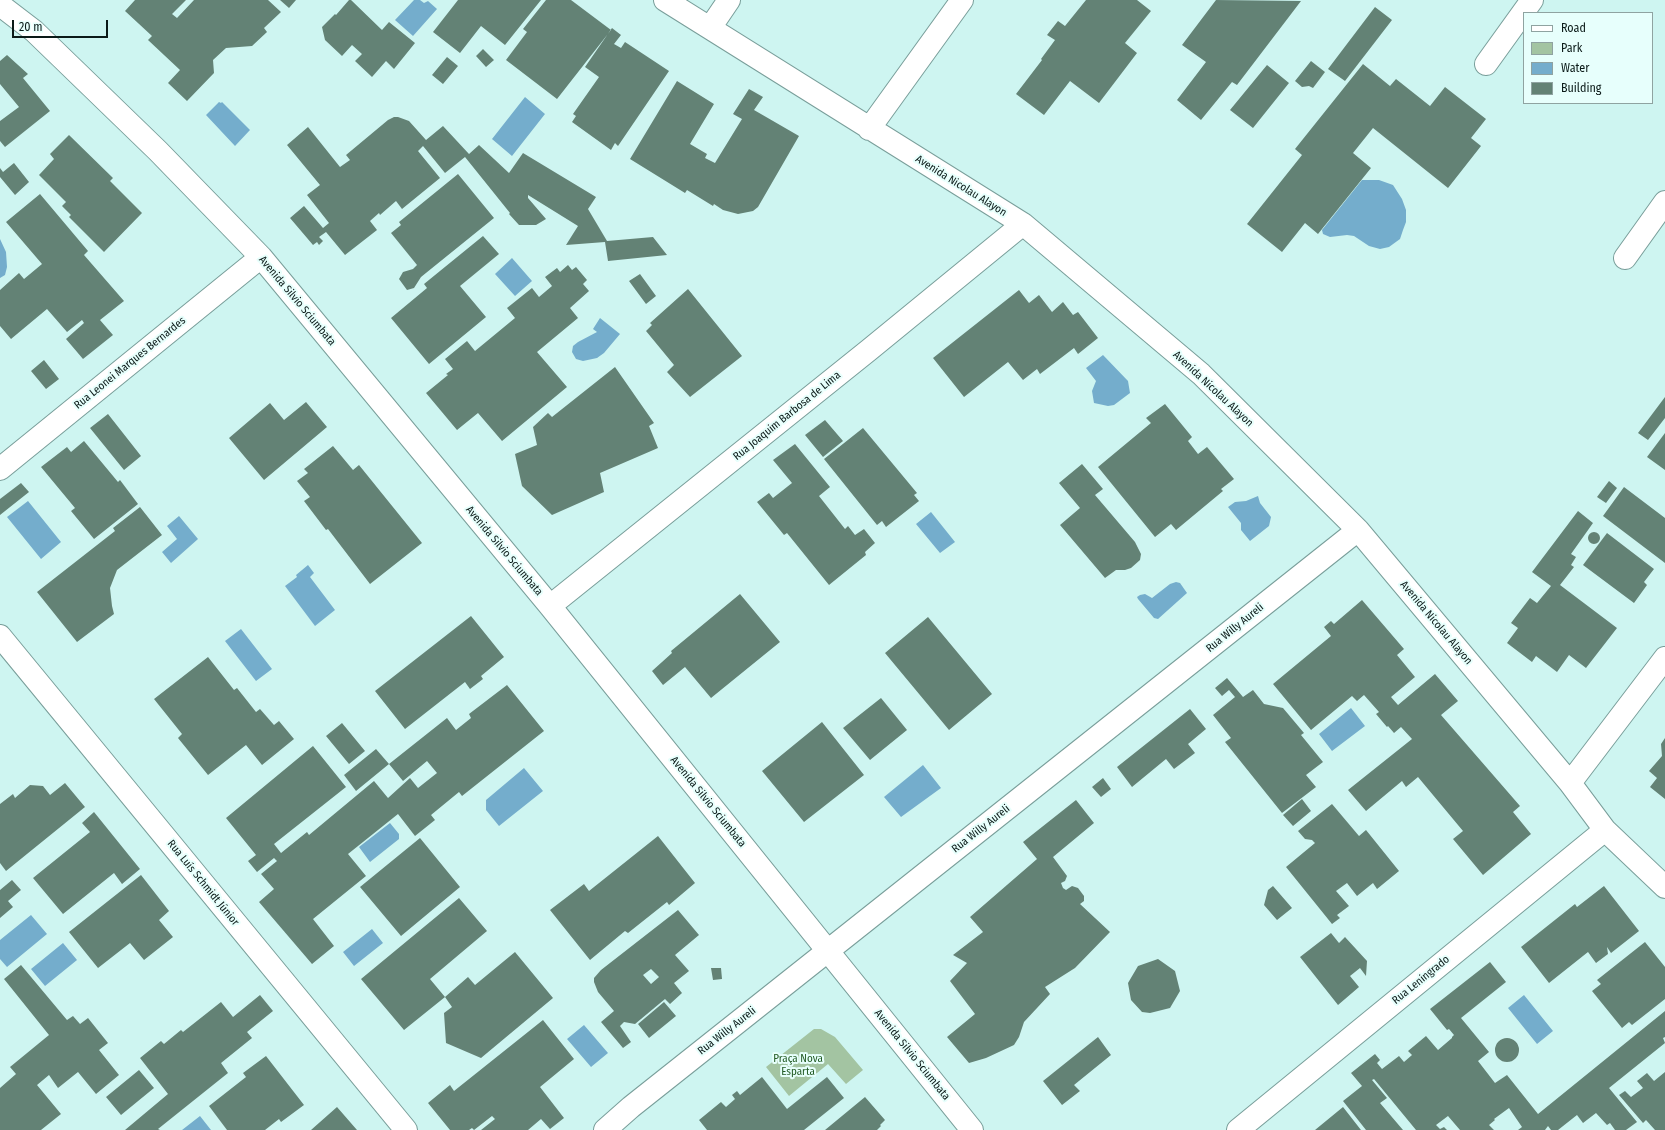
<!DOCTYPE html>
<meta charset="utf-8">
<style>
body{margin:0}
#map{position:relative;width:1665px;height:1130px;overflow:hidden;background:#cef5f1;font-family:"Fira Sans Condensed",sans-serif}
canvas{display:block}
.legend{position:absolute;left:1523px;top:12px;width:130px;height:92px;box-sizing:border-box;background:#e7fffc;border:1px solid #8fa3a1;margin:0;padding:5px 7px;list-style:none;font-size:12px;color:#0b1a18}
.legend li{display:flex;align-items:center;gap:8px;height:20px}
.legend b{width:20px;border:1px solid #8fa3a1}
.scale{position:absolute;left:12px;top:20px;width:96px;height:18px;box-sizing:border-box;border:2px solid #0b1a18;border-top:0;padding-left:5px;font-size:12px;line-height:14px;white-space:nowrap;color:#0b1a18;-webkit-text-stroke:3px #e7fffc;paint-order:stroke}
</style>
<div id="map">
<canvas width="1665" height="1130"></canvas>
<ul class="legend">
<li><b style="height:5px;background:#fff"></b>Road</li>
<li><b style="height:11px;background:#a3c4a2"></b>Park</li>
<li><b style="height:11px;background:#74adcc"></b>Water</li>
<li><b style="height:11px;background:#638275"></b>Building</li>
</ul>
<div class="scale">20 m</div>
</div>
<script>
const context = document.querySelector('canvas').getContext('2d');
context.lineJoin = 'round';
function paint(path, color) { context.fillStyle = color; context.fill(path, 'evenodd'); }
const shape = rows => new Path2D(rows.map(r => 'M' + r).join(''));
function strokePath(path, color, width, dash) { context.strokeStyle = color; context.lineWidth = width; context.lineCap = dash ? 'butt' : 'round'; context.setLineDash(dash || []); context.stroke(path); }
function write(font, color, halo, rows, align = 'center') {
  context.font = font + ' "Fira Sans Condensed",sans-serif'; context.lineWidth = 4; context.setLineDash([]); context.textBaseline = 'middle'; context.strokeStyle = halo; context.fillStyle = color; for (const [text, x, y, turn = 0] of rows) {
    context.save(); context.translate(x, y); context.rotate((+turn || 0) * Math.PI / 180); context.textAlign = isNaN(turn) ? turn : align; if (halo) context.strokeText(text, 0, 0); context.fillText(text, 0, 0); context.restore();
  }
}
const green = shape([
 [814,1029,821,1029,835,1037,863,1070,846,1084,828,1064,789,1096,766,1067]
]);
const water = shape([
 [414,0,420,0,424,3,428,1,437,9,413,36,395,20],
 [525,97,545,114,512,156,492,139],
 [219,102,221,103,222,102,250,130,235,146,206,115],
 [1362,180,1379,180,1393,185,1402,199,1406,210,1406,222,1403,230,1400,239,1389,247,1380,249,1369,246,1354,236,1347,235,1330,237,1323,234,1322,230],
 [0,239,6,252,7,267,5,275,0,278],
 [512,258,532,281,515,296,495,274],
 [600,318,620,334,604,353,597,358,583,361,576,359,572,352,573,346,578,342,597,332,593,329],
 [1103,355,1128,381,1130,393,1114,405,1108,406,1094,403,1092,391,1096,381,1086,368],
 [1258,496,1260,503,1271,517,1269,526,1250,541,1241,530,1241,523,1228,507,1235,502,1246,501],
 [28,501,61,542,41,559,7,517],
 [931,512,955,542,940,553,916,524],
 [179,516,198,539,171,563,162,552,177,539,167,526],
 [308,565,314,573,310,577,335,610,315,626,285,586,297,577,296,575],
 [1176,582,1180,583,1187,593,1158,619,1154,618,1138,599,1137,597,1140,595,1145,594,1152,598,1170,584],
 [241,629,272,669,256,681,225,641],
 [1351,708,1365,726,1332,751,1319,734],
 [923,765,941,788,901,817,884,797],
 [524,768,543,791,499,826,486,810,486,800],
 [390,823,399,834,399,839,370,862,359,847],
 [31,915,47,934,7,967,0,959,0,940],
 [372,929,383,943,354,966,343,952],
 [63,943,77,960,45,986,31,969],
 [1524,995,1553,1031,1537,1044,1508,1008],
 [584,1025,608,1053,591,1067,567,1039],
 [200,1116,211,1130,182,1130]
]);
const building = shape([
 [135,0,186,0,172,14,177,18,194,0,268,0,281,12,264,28,267,32,252,46,226,48,213,60,214,73,187,101,168,83,180,70,148,40,152,36,125,11],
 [280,0,296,0,289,8],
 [349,0,351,0,382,30,389,22,415,43,394,69,386,61,372,77,355,61,362,54,352,45,342,56,325,40,322,27,335,14,336,15],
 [458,0,541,0,505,45,481,26,460,53,433,32],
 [546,0,571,0,611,30,557,99,506,60,527,32,523,29],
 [1086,0,1137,0,1151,11,1125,43,1137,53,1099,103,1070,81,1044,115,1016,94,1042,60,1041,59,1055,40,1047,35,1058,21,1065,26],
 [1216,0,1301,1,1237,85,1232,82,1201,120,1177,100,1206,62,1182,45],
 [1375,7,1392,20,1345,81,1328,69],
 [612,28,621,35,614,44,621,48,625,42,669,71,618,146,615,143,611,150,572,122,576,116,573,114,599,77,585,67],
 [483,49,494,60,486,67,476,56],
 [7,55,28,74,23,78,50,111,5,147,0,141,0,121,19,107,0,84,0,61],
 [447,57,458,66,443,84,432,75],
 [1311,61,1325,72,1313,88,1309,86,1302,87,1295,81],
 [1363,64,1390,86,1396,79,1430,106,1445,87,1486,119,1471,138,1481,146,1448,188,1373,128,1353,153,1371,168,1318,234,1305,223,1282,252,1247,224,1302,155,1295,149],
 [1267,65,1289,83,1253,128,1230,110],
 [677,81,714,104,690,144,707,154,705,158,715,163,742,119,733,114,749,89,763,97,754,110,799,136,758,207,753,211,738,214,723,210,714,204,713,206,687,190,685,193,630,159],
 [394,117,398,117,409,121,426,140,443,126,469,154,479,145,509,173,523,153,596,197,588,209,607,241,653,237,667,255,608,261,605,242,566,245,578,226,528,195,528,198,546,219,536,225,519,225,509,214,510,213,465,157,445,173,423,146,418,151,440,178,402,209,396,201,380,215,379,213,370,221,377,230,345,255,326,232,319,237,323,241,319,245,317,242,313,245,290,218,304,206,323,228,329,223,307,195,320,185,287,145,308,127,340,167,350,160,346,155,388,120],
 [69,135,113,178,110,181,142,213,104,252,69,217,71,215,62,206,66,202,39,175,54,159,50,154],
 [14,163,29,182,15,195,0,177,0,168,3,172],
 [458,174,494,218,421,277,414,288,407,290,399,279,403,272,413,269,417,265,391,233,401,225,399,222],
 [40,194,88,251,84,255,124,301,100,320,113,335,83,359,66,339,84,323,82,320,67,332,47,309,11,339,0,326,0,290,19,273,24,279,42,264,6,222],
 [483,236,499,254,460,286,486,317,429,364,391,318,427,288,424,284],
 [568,265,572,270,576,267,587,280,583,284,589,291,570,308,578,318,537,352,567,387,502,441,478,413,457,430,426,393,448,375,446,374,453,369,445,359,467,341,475,351,515,318,507,308,532,288,539,297,552,286,545,277,557,268,560,272],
 [640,274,656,296,646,304,629,281],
 [688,289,742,356,690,397,667,372,674,365,646,331,652,325,650,323],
 [1019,290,1029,303,1039,295,1052,312,1063,302,1073,315,1078,312,1098,338,1078,354,1074,348,1040,374,1037,369,1023,380,1008,362,964,397,933,358],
 [44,360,59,379,46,389,31,371],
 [615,367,654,423,649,426,658,448,600,473,604,492,552,515,522,486,515,454,537,445,533,427,548,413,552,417],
 [1665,397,1665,418,1648,440,1638,433],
 [306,402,327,427,264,480,229,438,270,403,284,420],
 [1165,404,1192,437,1188,441,1198,454,1207,447,1234,479,1221,489,1223,491,1176,530,1171,524,1155,537,1098,467,1151,423,1146,418],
 [108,414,141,456,124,470,90,428],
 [825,420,843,441,823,457,805,435],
 [863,428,917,493,914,495,919,501,886,527,882,521,877,525,824,459],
 [1665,433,1665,470,1647,457],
 [84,441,118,482,120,480,138,504,94,539,71,511,75,508,41,467,67,447,71,452],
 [795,444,830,487,819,496,845,529,848,526,855,535,864,529,875,543,865,552,866,555,829,585,787,533,784,535,757,502,769,493,773,498,792,483,773,460],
 [333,446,353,470,359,465,422,543,370,584,328,529,326,530,304,501,310,497,297,481,308,473,304,469],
 [1082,464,1103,489,1095,495,1135,542,1141,554,1140,560,1131,568,1125,570,1116,570,1105,578,1060,525,1080,508,1059,483],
 [1609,481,1617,488,1606,503,1597,497],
 [21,483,29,492,0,515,0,499],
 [1624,487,1665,518,1665,563,1603,516],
 [140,507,162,535,117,570,110,588,112,606,114,614,77,642,37,592,115,531,113,528],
 [1578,511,1593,523,1571,554,1576,557,1571,565,1574,567,1560,585,1617,628,1586,668,1569,655,1557,672,1536,656,1532,662,1507,643,1518,628,1511,623,1530,598,1537,603,1551,586,1532,572],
 '1588 538a6 6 0 1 1 12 0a6 6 0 1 1-12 0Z',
 [1607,533,1654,569,1644,582,1647,585,1634,603,1583,565],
 [740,594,780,642,711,698,685,667,663,685,652,671,672,653,671,651],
 [1362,600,1404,649,1397,655,1415,677,1391,697,1398,705,1435,674,1458,701,1441,715,1520,806,1513,812,1531,834,1483,875,1453,839,1463,831,1418,777,1406,787,1402,781,1366,811,1348,790,1412,739,1401,727,1394,733,1388,726,1387,727,1376,714,1379,712,1364,695,1357,701,1352,696,1311,730,1273,684,1331,636,1324,627,1331,621,1334,624],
 [471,616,504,657,481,676,483,679,470,689,465,682,405,729,375,691],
 [928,617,992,694,949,730,885,653],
 [208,657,234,690,237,688,256,712,260,709,274,725,279,721,294,739,262,765,246,745,208,775,178,738,182,734,154,699],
 [1227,678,1243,697,1253,690,1264,704,1283,708,1304,733,1301,735,1323,762,1306,775,1316,787,1282,813,1225,742,1231,738,1213,715,1235,697,1229,690,1222,696,1215,688],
 [507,685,544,731,462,796,459,792,431,815,435,820,415,836,398,814,348,854,366,876,313,919,334,946,312,964,259,902,274,889,261,874,277,861,274,858,257,872,248,861,256,855,226,818,313,746,346,787,274,844,281,853,307,832,309,835,374,781,388,798,410,778,418,788,437,773,427,761,403,781,389,764,447,718,456,730,471,718,469,714],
 [881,698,907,730,870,760,843,728],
 [1190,709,1206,729,1188,744,1195,753,1174,769,1166,759,1132,787,1117,767],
 [822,722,864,775,804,822,762,771],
 [342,723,365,751,349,764,326,736],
 [1665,738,1665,799,1650,787,1657,778,1649,771,1662,756,1661,744],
 [376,749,389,764,356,791,344,775],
 [1103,778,1111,789,1101,797,1092,787],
 [65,783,85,807,6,871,0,863,0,804,13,794,15,798,30,785,43,786,50,795],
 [1302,799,1311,811,1293,826,1283,815],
 [1076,800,1094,823,1053,857,1067,876,1065,881,1061,883,1063,888,1066,890,1072,886,1078,888,1084,896,1084,901,1080,904,1110,932,1075,968,1045,987,1050,994,1024,1022,1019,1037,1014,1045,986,1058,969,1063,947,1037,975,1014,950,981,967,963,953,955,983,932,970,917,1037,859,1023,842],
 [1332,804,1359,836,1366,830,1399,871,1377,889,1373,883,1357,896,1347,883,1336,891,1349,906,1337,915,1340,918,1332,924,1286,867,1315,843,1312,840,1305,839,1298,831],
 [94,812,140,869,122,884,114,873,63,914,33,878,90,832,82,823],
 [658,836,695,883,669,905,667,902,628,933,625,931,590,960,550,910,584,884,589,891],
 [420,838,460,887,401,936,360,887],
 [141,875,169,911,159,920,173,937,144,960,130,943,98,968,69,932],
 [12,880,21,890,8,901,13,907,0,918,0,890],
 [1273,886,1292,908,1277,920,1264,905,1268,890],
 [1604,886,1639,931,1611,953,1607,947,1608,954,1596,963,1588,952,1549,983,1521,947,1575,904,1577,907],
 [459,898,487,931,430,979,445,997,468,977,475,985,515,952,553,998,481,1058,446,1043,444,1013,452,1007,445,997,404,1030,361,979],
 [678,910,699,935,675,955,689,971,674,983,682,993,670,1004,665,999,635,1024,624,1022,620,1026,631,1042,623,1048,601,1022,614,1011,598,992,594,982,594,978,601,970],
 [651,969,659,977,651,984,643,975],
 [1331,933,1339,943,1345,937,1367,961,1366,976,1360,968,1350,976,1359,987,1338,1005,1300,957],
 [1645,942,1665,967,1665,999,1632,1025,1629,1022,1622,1028,1592,991,1601,984,1597,980],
 [1158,959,1175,971,1180,991,1170,1008,1150,1013,1142,1012,1131,1000,1128,983,1138,966],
 [1490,962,1506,982,1461,1018,1489,1052,1478,1061,1495,1083,1507,1075,1538,1114,1665,1011,1665,1037,1663,1038,1665,1043,1609,1088,1637,1122,1626,1130,1615,1130,1610,1123,1607,1125,1596,1113,1583,1123,1577,1115,1558,1130,1551,1130,1548,1126,1545,1130,1518,1130,1522,1127,1509,1108,1494,1119,1495,1120,1489,1125,1494,1130,1460,1130,1448,1116,1436,1125,1440,1129,1444,1127,1447,1130,1416,1130,1374,1079,1372,1080,1387,1098,1380,1103,1403,1130,1366,1130,1343,1101,1362,1086,1351,1073,1375,1054,1380,1060,1377,1063,1382,1069,1399,1056,1404,1062,1412,1055,1408,1051,1426,1036,1438,1050,1452,1038,1452,1037,1454,1035,1449,1029,1447,1030,1430,1009],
 [21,965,67,1020,73,1016,80,1024,88,1018,108,1043,99,1050,119,1075,96,1094,78,1072,58,1088,49,1075,37,1085,61,1114,41,1130,0,1130,0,1088,16,1074,10,1067,49,1035,4,979],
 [711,968,721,968,722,979,713,980],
 [260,995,273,1011,247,1032,252,1038,221,1063,228,1073,158,1129,160,1130,125,1130,168,1094,140,1058,161,1041,164,1044,181,1030,183,1032,221,1002,233,1017],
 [664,1002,676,1016,649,1038,638,1024],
 [543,1020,574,1059,540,1087,564,1118,550,1129,541,1119,528,1130,481,1130,495,1119,492,1116,474,1130,472,1128,469,1130,450,1130,428,1103,450,1085,454,1091],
 [1098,1037,1111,1055,1074,1085,1080,1091,1062,1105,1043,1081],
 '1495 1050a12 12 0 1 1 24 0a12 12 0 1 1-24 0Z',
 [266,1056,304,1105,281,1122,279,1119,265,1130,227,1130,209,1106,246,1077,243,1073],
 [139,1070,154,1088,121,1115,106,1097],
 [1665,1072,1665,1130,1655,1130,1646,1120,1643,1123,1619,1095,1625,1091,1631,1097,1643,1088,1637,1081,1647,1073,1654,1081],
 [762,1077,787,1109,827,1077,844,1098,804,1130,707,1130,699,1120,721,1102,726,1107,735,1099,732,1095,737,1091,740,1095],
 [865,1097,885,1120,880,1125,881,1126,877,1130,825,1130],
 [337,1107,357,1130,311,1130],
 [1343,1107,1361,1130,1315,1130]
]);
const minor = shape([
 [665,0,1023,224,1201,374,1358,530,1570,783,1605,830,1665,887],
 [0,5,34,31,158,151,261,257,550,606,972,1130],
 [710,28,729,0],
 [1486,64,1532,0],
 [869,129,962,0],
 [1625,258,1665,202],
 [0,469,261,257],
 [550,606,869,350,1023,224],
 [0,636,406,1130],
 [1570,783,1665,658],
 [605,1130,631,1107,1358,530],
 [1238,1130,1605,830]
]);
const streetNames = [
 ["Avenida Nicolau Alayon",961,186,32],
 ["Avenida Silvio Sciumbata",297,301,50],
 ["Rua Leonei Marques Bernardes",130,363,-39],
 ["Avenida Nicolau Alayon",1213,389,43],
 ["Rua Joaquim Barbosa de Lima",787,416,-39],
 ["Avenida Silvio Sciumbata",504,551,50],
 ["Avenida Nicolau Alayon",1436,623,50],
 ["Rua Willy Aureli",1235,628,-39],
 ["Avenida Silvio Sciumbata",708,802,51],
 ["Rua Willy Aureli",981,829,-38],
 ["Rua Luís Schmidt Júnior",203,883,51],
 ["Rua Leningrado",1421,980,-39],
 ["Rua Willy Aureli",727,1031,-38],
 ["Avenida Silvio Sciumbata",912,1055,51]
];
const parkNames = [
 ["Praça Nova",798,1059],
 ["Esparta",798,1072]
];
paint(green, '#a3c4a2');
paint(water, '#74adcc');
paint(building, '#638275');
strokePath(minor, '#799e9a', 24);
strokePath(minor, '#fff', 22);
write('11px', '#0b1a18', '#e7fffc', streetNames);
write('11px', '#225b24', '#e7fffc', parkNames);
</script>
